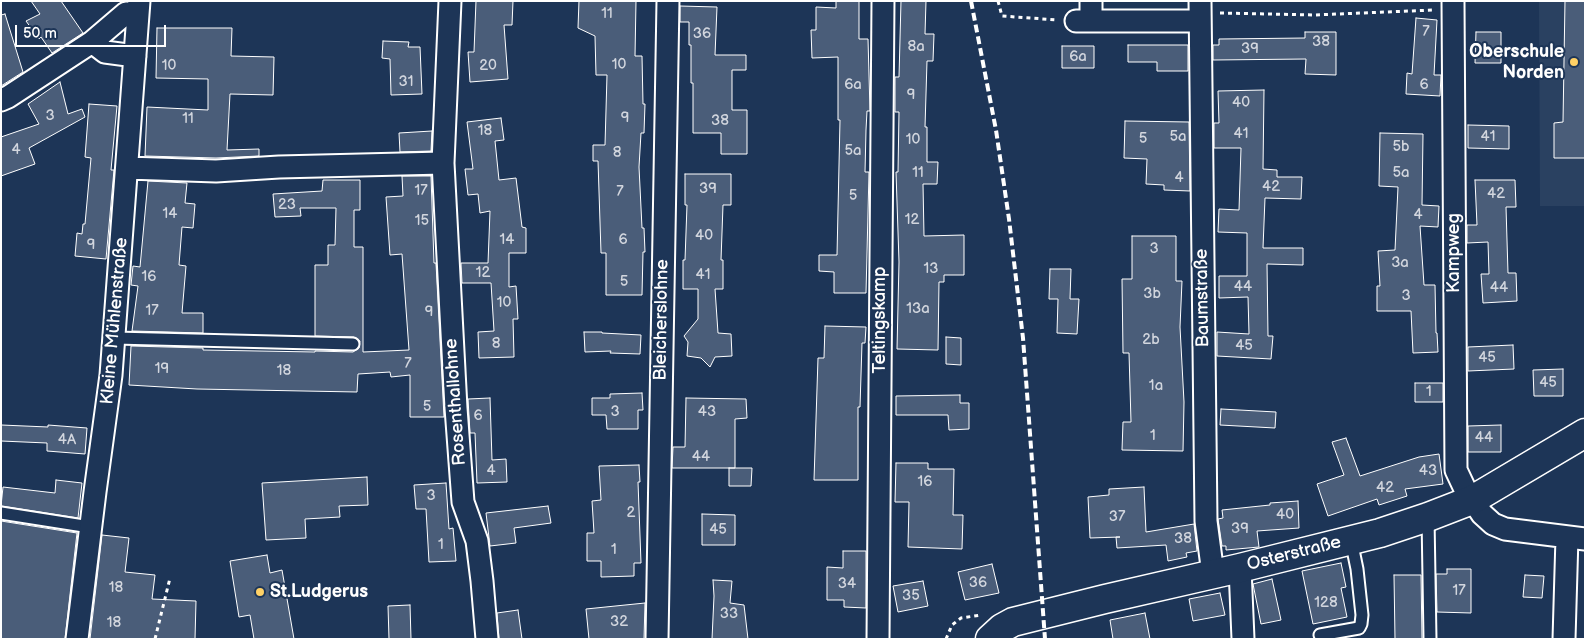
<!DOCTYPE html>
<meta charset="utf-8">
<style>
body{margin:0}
#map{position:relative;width:1586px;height:640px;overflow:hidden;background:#1d3557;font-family:"Balsamiq Sans",sans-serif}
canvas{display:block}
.frame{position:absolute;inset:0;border:2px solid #fff;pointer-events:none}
.scale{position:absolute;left:15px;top:25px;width:151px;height:22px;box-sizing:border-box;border:2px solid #fff;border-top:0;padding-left:6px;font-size:15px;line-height:18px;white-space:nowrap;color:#fff;-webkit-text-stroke:4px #1d3557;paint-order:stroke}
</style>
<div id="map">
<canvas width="1586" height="640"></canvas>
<div class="frame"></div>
<div class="scale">50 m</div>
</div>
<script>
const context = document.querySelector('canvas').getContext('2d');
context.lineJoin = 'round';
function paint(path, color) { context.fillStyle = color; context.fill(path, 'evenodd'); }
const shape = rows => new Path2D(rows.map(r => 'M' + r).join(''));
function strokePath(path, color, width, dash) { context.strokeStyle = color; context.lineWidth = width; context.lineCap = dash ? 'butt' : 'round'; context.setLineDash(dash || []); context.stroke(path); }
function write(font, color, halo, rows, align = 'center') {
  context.font = font + ' "Balsamiq Sans",sans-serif'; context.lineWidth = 4; context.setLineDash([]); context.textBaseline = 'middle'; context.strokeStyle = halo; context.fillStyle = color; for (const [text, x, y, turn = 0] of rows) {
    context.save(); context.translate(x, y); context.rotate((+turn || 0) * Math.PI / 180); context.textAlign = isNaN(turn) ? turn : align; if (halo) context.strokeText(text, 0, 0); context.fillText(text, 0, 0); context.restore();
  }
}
const built = shape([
 [1539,1,1585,1,1585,206,1540,206]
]);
const building = shape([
 [31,1,61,1,83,33,52,53,41,37,39,39,26,21,40,14,31,1],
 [476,1,513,1,512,25,504,25,508,79,470,82,468,52,474,52,476,1],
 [579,1,636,1,635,56,642,56,643,104,645,104,644,133,641,133,639,167,642,228,644,228,645,252,643,252,642,295,606,295,606,253,601,253,598,161,593,161,593,145,605,145,607,75,596,75,595,36,578,28,579,1],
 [836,1,859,1,859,39,868,39,870,111,867,111,866,130,865,172,869,172,866,293,834,293,834,272,819,271,819,255,837,255,840,120,838,120,838,57,812,58,811,30,816,30,816,7,836,8,836,1],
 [901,1,926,1,925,34,934,34,933,61,927,61,925,127,927,127,927,162,938,162,937,184,923,184,924,236,964,235,964,275,944,275,944,282,939,282,938,350,897,349,899,262,896,172,898,172,899,112,895,112,895,77,899,77,901,1],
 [1565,1,1585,1,1585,158,1554,158,1554,123,1563,122,1565,1],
 [680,6,717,7,715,55,746,55,746,70,732,70,732,110,747,110,747,154,721,154,721,133,693,133,693,83,691,83,691,45,689,45,689,22,680,22,680,6],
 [5,14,23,72,1,86,1,15,5,14],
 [1416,18,1437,20,1434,75,1441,75,1440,96,1406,94,1407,73,1412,74,1416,18],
 [157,28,232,28,231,56,274,57,273,95,230,94,227,150,259,149,259,156,216,158,145,156,147,107,208,110,208,79,156,78,157,28],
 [1305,32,1336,32,1336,75,1305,74,1306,59,1213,60,1213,45,1219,45,1219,39,1305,38,1305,32],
 [1476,32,1501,32,1501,63,1475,63,1476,32],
 [383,41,409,42,408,47,420,47,422,94,391,95,390,59,382,58,383,41],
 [1128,45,1188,45,1188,71,1157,71,1157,62,1128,62,1128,45],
 [1062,46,1094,46,1094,68,1062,68,1062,46],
 [60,82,68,114,82,109,85,117,29,148,35,164,1,176,1,137,39,124,28,104,60,82],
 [1264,90,1263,169,1277,170,1277,177,1302,177,1301,199,1265,198,1263,248,1303,248,1303,265,1267,264,1268,336,1273,336,1271,359,1217,356,1217,332,1249,334,1248,297,1219,298,1219,276,1247,276,1247,233,1218,232,1219,209,1239,210,1241,148,1214,148,1214,123,1219,123,1218,91,1264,90],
 [89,104,117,106,111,170,114,170,106,259,75,256,77,233,82,234,83,224,85,224,91,158,85,157,89,104],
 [501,118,504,140,495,141,499,180,516,178,522,227,526,228,526,253,509,253,509,287,516,286,518,319,513,319,514,357,479,358,478,332,494,331,491,283,462,283,461,263,488,263,490,211,480,213,478,194,468,195,465,169,473,169,467,122,501,118],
 [1125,121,1189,122,1190,191,1164,190,1164,185,1146,184,1147,159,1124,158,1125,121],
 [1468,125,1509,126,1509,149,1468,148,1468,125],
 [432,131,431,151,400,152,399,133,432,131],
 [1380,133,1423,134,1422,205,1439,206,1438,227,1420,226,1424,285,1435,285,1436,333,1437,333,1438,352,1413,353,1411,311,1377,311,1377,286,1380,286,1378,251,1395,250,1398,187,1379,186,1380,133],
 [685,174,731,174,731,205,723,205,721,260,723,260,723,289,715,289,718,333,731,334,732,356,715,357,710,367,701,358,687,356,688,342,684,336,698,319,698,289,683,289,683,260,685,260,687,205,685,205,685,174],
 [402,176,431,176,434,263,436,263,444,417,410,417,410,375,391,377,390,372,358,374,357,392,197,389,129,385,131,346,203,348,203,350,315,352,315,351,353,352,359,348,360,341,354,337,315,336,315,265,328,265,328,245,335,245,336,208,300,208,301,216,275,217,273,194,322,191,323,180,360,180,360,210,354,210,354,247,363,247,363,352,409,350,402,254,390,255,386,197,403,196,402,176],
 [1475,180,1515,180,1516,207,1506,207,1508,273,1516,273,1517,301,1483,303,1481,274,1489,274,1488,242,1467,243,1467,225,1477,225,1475,180],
 [148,181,187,183,185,203,195,204,193,228,182,227,179,265,186,266,182,313,203,313,203,333,132,331,138,286,131,285,133,266,140,267,148,181],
 [1132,236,1176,236,1176,281,1182,281,1180,327,1184,402,1183,451,1122,450,1123,422,1131,422,1129,353,1123,353,1122,279,1132,279,1132,236],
 [1050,269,1071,269,1070,299,1079,299,1077,334,1057,333,1058,299,1049,299,1050,269],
 [825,326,866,327,865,343,862,343,860,407,858,407,858,480,814,480,818,358,824,358,825,326],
 [584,332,602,332,602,333,641,335,640,354,610,353,611,351,585,352,584,332],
 [946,337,961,338,961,365,946,364,946,337],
 [1513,345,1514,369,1468,371,1468,347,1513,345],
 [1563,369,1563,396,1534,396,1533,370,1563,369],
 [1415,383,1443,383,1443,402,1415,402,1415,383],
 [642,393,643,410,638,410,638,429,607,429,606,415,592,415,592,398,610,398,610,394,642,393],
 [960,395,960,403,969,403,969,429,949,430,948,415,896,415,896,396,960,395],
 [490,398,492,460,506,459,507,482,477,483,475,433,470,433,468,399,490,398],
 [686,398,746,399,747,418,735,419,735,468,672,468,673,447,685,447,686,398],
 [1221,409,1276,412,1275,428,1220,425,1221,409],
 [1,425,48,427,48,425,87,428,85,454,47,451,47,443,1,441,1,425],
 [1501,425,1501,452,1468,452,1468,426,1501,425],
 [1346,438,1360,476,1419,457,1439,454,1443,484,1405,489,1407,496,1379,505,1377,499,1328,516,1317,484,1344,475,1332,442,1346,438],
 [896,463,928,463,928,469,954,469,953,515,963,515,962,549,908,547,909,502,895,502,896,463],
 [639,465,640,482,638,482,641,563,634,563,634,576,601,577,601,561,587,561,587,533,594,533,592,501,601,500,599,466,639,465],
 [729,468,752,468,751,486,729,486,729,468],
 [367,477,368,505,339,506,340,517,305,519,306,538,266,540,262,483,367,477],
 [56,480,82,483,78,518,1,506,3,487,55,493,56,480],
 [446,483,449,529,453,528,456,561,429,562,426,509,416,509,414,485,446,483],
 [1144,487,1146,532,1194,524,1197,551,1186,553,1187,557,1168,561,1166,545,1117,548,1116,537,1120,537,1090,538,1088,497,1109,495,1109,489,1144,487],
 [1298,501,1299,528,1257,531,1259,547,1226,550,1226,546,1222,546,1218,519,1223,518,1222,510,1270,505,1270,503,1298,501],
 [548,506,551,523,514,528,516,543,490,546,486,513,548,506],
 [702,514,735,515,735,545,702,545,702,514],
 [1,521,77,533,65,639,1,639,1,521],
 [102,535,129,538,125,572,155,575,152,599,196,601,195,639,90,639,102,535],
 [843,551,866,551,866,608,844,607,844,600,827,600,827,567,843,568,843,551],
 [267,555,270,573,282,570,294,639,254,639,250,615,239,617,230,561,267,555],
 [1341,563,1346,587,1341,588,1347,617,1313,624,1302,571,1341,563],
 [992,564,999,593,965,600,958,572,992,564],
 [1447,569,1471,569,1471,613,1437,612,1436,574,1447,574,1447,569],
 [1394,575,1421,575,1422,639,1395,639,1394,575],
 [1525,575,1544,576,1542,598,1523,597,1525,575],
 [1272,579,1281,620,1261,624,1253,584,1272,579],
 [713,580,732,581,730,603,744,605,748,639,712,639,714,596,713,580],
 [923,581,928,606,898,612,893,586,923,581],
 [1220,593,1225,615,1193,621,1189,599,1220,593],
 [645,603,644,639,589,639,586,609,645,603],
 [410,605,411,639,389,639,388,606,410,605],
 [518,610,522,639,499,639,497,613,518,610],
 [1145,613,1150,639,1113,639,1110,620,1145,613]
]);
const path = shape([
 [998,1,1002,16,1058,20],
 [1220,13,1315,15,1434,10],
 [155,639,170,578],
 [946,639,952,625,961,618,981,615]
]);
const service = shape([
 [115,338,353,344],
 [1,513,90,527],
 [1428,517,1430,639],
 [1320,635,1359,628,1361,624,1362,615,1357,569,1351,540]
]);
const minor = shape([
 [450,1,443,163,456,408,463,502,477,541,482,581,487,639],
 [1200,1,1206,521,1213,574],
 [1453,1,1456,470,1464,487,1482,514,1493,524,1505,529,1585,539],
 [1076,21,1200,21],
 [1091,21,1091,1],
 [92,42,105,52,135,56],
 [1,100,8,97,92,42,126,13,138,14],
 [127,168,216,171,279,167,443,163],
 [1240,568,1243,639],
 [77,639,95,492,111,375,139,1],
 [657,639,668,1],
 [878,639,883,1],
 [1564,639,1567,537]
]);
const tertiary = shape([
 [990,639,1002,628,1013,622,1105,599,1240,568,1380,533,1428,517,1472,500,1585,433]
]);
const rail = shape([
 [971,1,996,130,1009,219,1023,338,1045,639]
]);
const markers = [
 [1574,62,5,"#ffd166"],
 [260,592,5,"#ffd166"]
];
const numberNames = [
 ["11",607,14],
 ["7",1426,32],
 ["36",702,34],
 ["38",1321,42],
 ["8a",916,47],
 ["39",1250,49],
 ["6a",1078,57],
 ["10",619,65],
 ["10",169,66],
 ["20",488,66],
 ["31",406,82],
 ["6a",853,85],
 ["6",1424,85],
 ["9",911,95],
 ["40",1241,103],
 ["3",50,116],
 ["9",625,118],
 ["11",188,119],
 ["38",720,121],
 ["18",485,131],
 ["41",1241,134],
 ["5a",1178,137],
 ["41",1488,137],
 ["5",1143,139],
 ["10",913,140],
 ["5b",1401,147],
 ["4",16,150],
 ["5a",853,151],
 ["8",617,153],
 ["11",918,173],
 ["5a",1401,173],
 ["4",1179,178],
 ["42",1271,187],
 ["39",708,189],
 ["17",421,191],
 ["7",620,192],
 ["42",1496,194],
 ["5",853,196],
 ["23",287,205],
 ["14",170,214],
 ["4",1418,215],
 ["12",912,220],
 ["15",422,221],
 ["40",704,236],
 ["14",507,240],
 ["6",623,240],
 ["9",91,245],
 ["3",1154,249],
 ["3a",1400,263],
 ["13",931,269],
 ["12",483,273],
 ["41",703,275],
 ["16",149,277],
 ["5",624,282],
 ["44",1243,287],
 ["44",1499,288],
 ["3b",1152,294],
 ["3",1406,296],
 ["10",504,303],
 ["13a",918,309],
 ["17",152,311],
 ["9",429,312],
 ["2b",1151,340],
 ["8",496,344],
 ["45",1244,346],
 ["45",1487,358],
 ["7",408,364],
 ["19",162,369],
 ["18",284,371],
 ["45",1548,383],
 ["1a",1156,386],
 ["1",1429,392],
 ["5",427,407],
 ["3",615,412],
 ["43",707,412],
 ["6",478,416],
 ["1",1153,436],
 ["44",1484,438],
 ["4A",67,440],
 ["44",701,457],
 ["4",491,471],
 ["43",1428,471],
 ["16",925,482],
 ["42",1385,488],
 ["3",431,496],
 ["2",631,513],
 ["40",1285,515],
 ["37",1117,517],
 ["39",1240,529],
 ["45",718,530],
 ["38",1183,539],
 ["1",441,545],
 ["1",614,550],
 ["36",978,583],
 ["34",847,584],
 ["18",116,588],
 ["17",1459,591],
 ["35",911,596],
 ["128",1326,603],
 ["33",729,614],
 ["32",619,622],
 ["18",114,623]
];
const poiNames = [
 ["Oberschule",1564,52],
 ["Norden",1564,73],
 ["St.Ludgerus",270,592,"left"]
];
const streetNames = [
 ["Kampweg",1454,253,-90],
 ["Baumstraße",1203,298,-91],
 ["Bleicherslohne",662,320,-89],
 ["Teltingskamp",880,320,-90],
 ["Kleine Mühlenstraße",115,321,-85],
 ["Rosenthallohne",456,402,-94],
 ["Osterstraße",1294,554,-14]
];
paint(built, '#2a4161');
paint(building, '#4a5d79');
strokePath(building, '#fff', 1);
strokePath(service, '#fff', 15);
strokePath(minor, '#fff', 25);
strokePath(tertiary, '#fff', 31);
strokePath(path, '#fff', 3, [4, 4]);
strokePath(service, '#1d3557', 11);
strokePath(minor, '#1d3557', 21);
strokePath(tertiary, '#1d3557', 28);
strokePath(rail, '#fff', 4, [8, 4]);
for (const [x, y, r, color] of markers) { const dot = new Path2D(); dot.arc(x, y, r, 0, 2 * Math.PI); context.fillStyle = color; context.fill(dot); strokePath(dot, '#1d3557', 2); }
write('15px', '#d2d6de', null, numberNames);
write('bold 18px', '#fff', '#1d3557', poiNames, 'right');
write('18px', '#fff', '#1d3557', streetNames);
</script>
